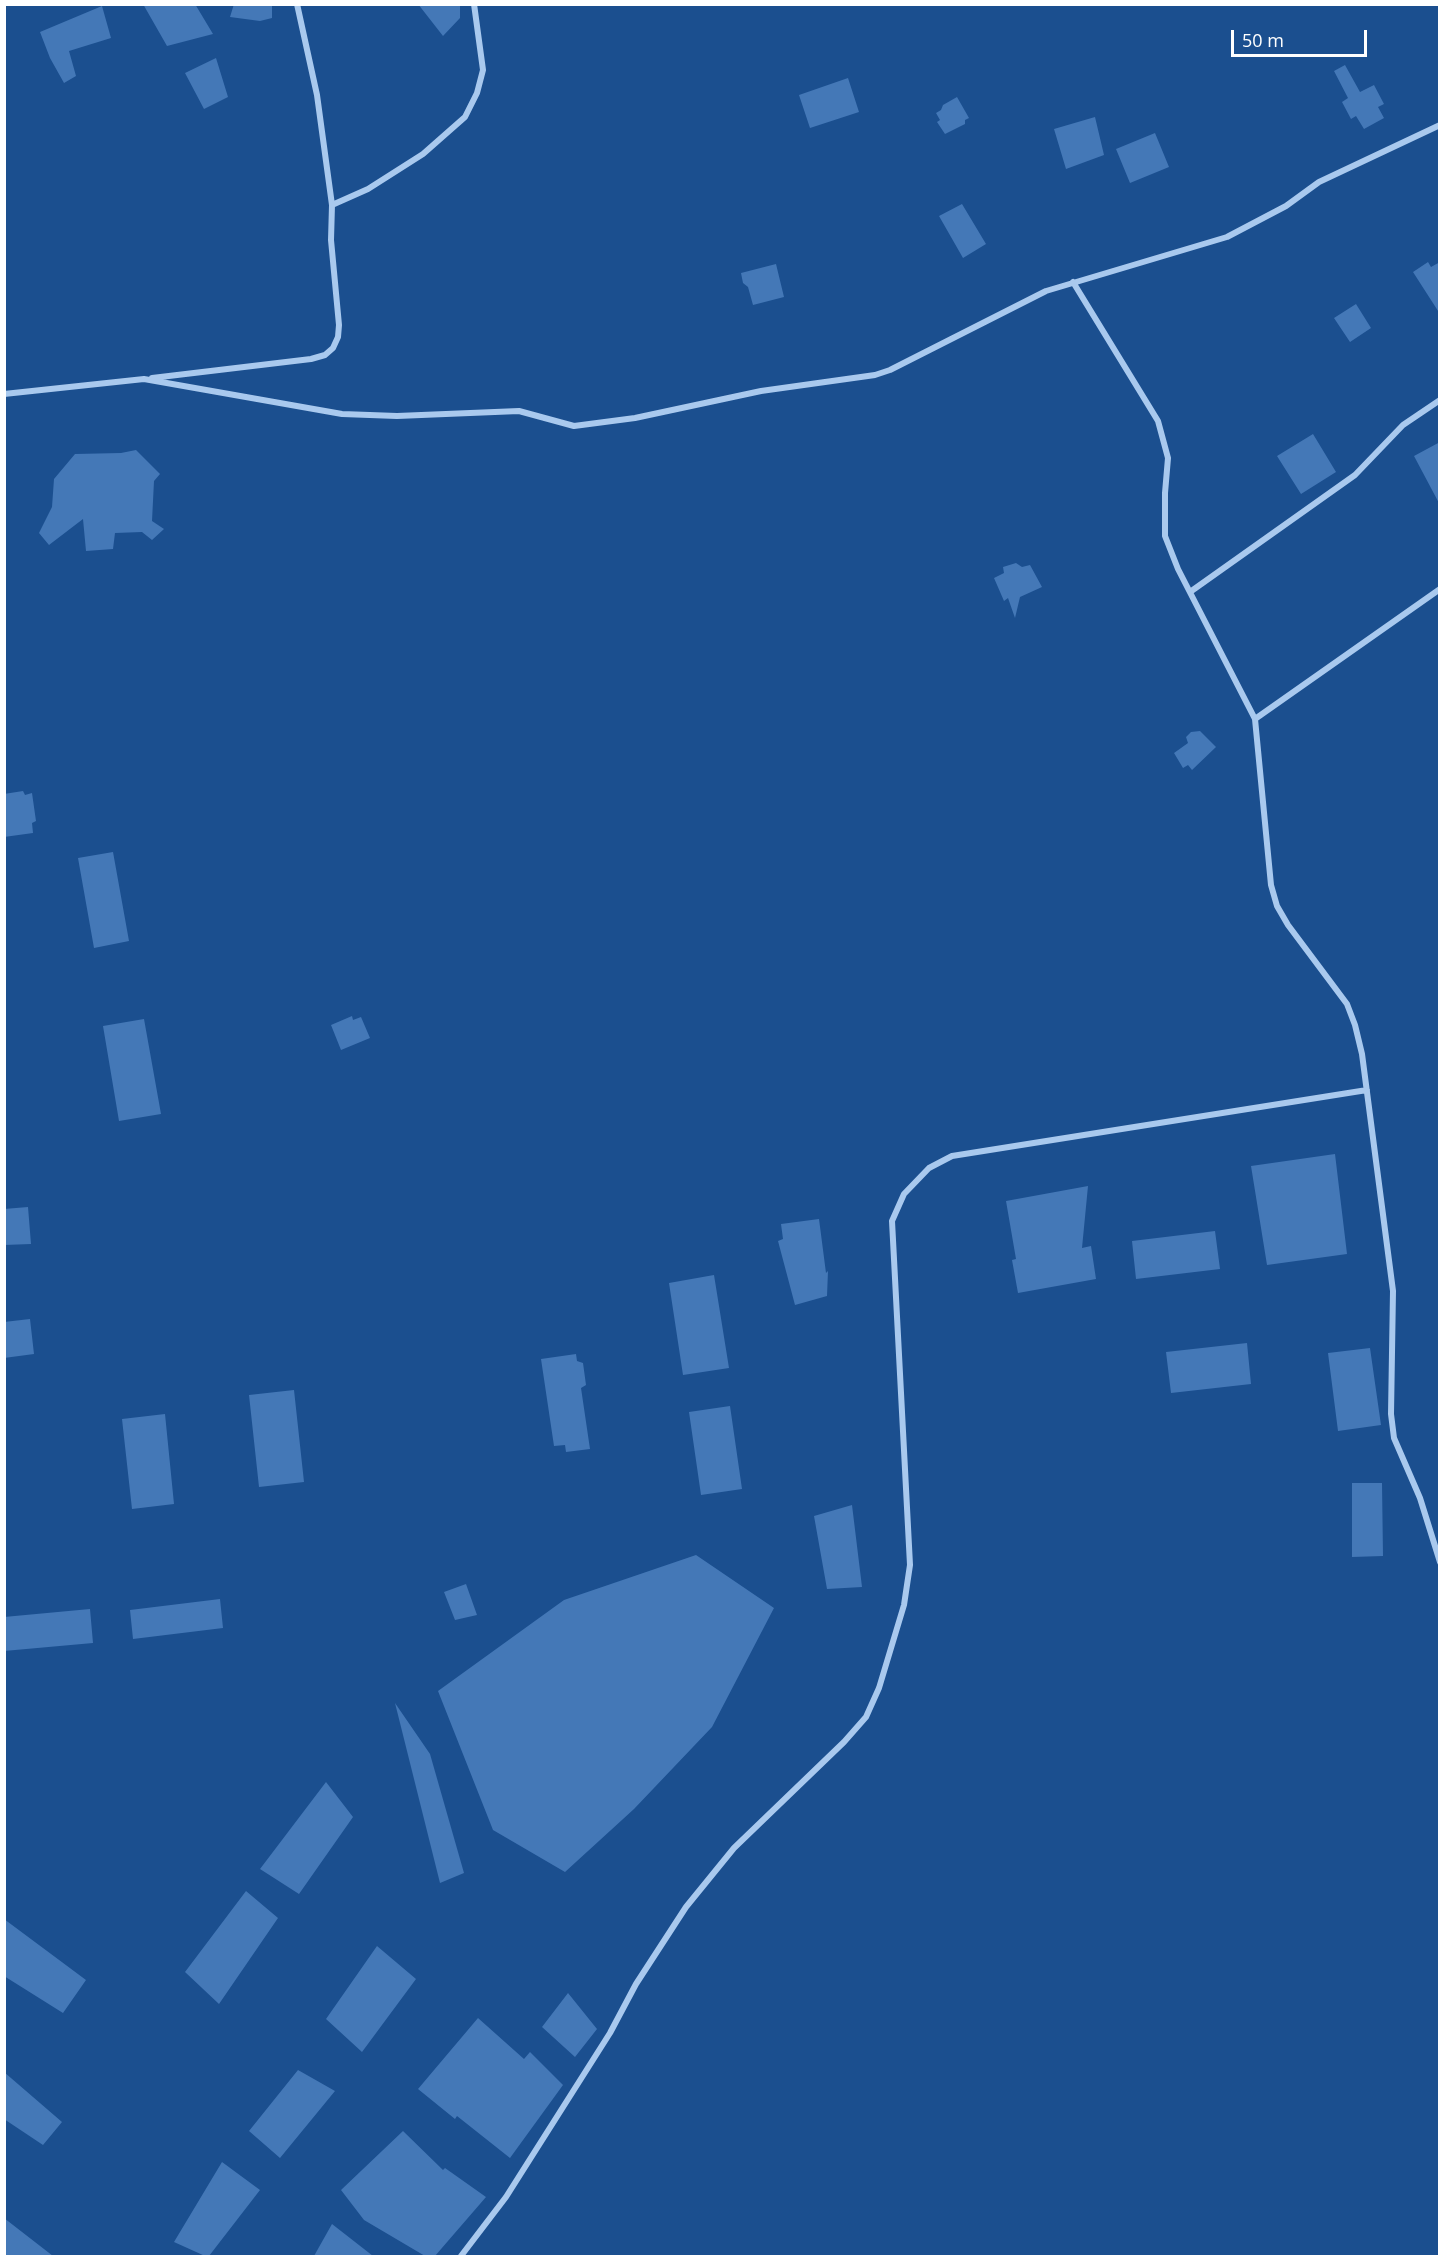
<!DOCTYPE html>
<style>
body{margin:0}
#map{position:relative;width:1444px;height:2261px;overflow:hidden;background:#1b4f8f;font-family:"Open Sans",sans-serif}
canvas{display:block}
.frame{position:absolute;inset:0;border:6px solid #fff;pointer-events:none}
.scale{position:absolute;left:1231px;top:30px;width:136px;height:27px;box-sizing:border-box;border:3px solid #fff;border-top:0;padding-left:8px;font-size:18px;line-height:21px;white-space:nowrap;color:#fff;-webkit-text-stroke:4px #1b4f8f;paint-order:stroke}
</style>
<div id="map">
<canvas width="1444" height="2261"></canvas>
<div class="frame"></div>
<div class="scale">50 m</div>
</div>
<script>
const context = document.querySelector('canvas').getContext('2d');
context.lineJoin = 'round';
function paint(path, color) { context.fillStyle = color; context.fill(path, 'evenodd'); }
const shape = rows => new Path2D(rows.map(r => 'M' + r).join(''));
function strokePath(path, color, width, dash) { context.strokeStyle = color; context.lineWidth = width; context.lineCap = dash ? 'butt' : 'round'; context.setLineDash(dash || []); context.stroke(path); }
const building = shape([
 [143,4,195,4,213,34,167,46],
 [234,4,272,4,272,18,260,21,230,17],
 [418,4,460,4,460,18,443,36],
 [102,6,111,38,69,51,76,76,64,83,50,58,40,32],
 [216,58,228,97,204,109,185,73],
 [1345,65,1360,92,1374,85,1384,104,1378,107,1384,118,1364,129,1356,116,1351,119,1342,102,1348,98,1334,71],
 [848,78,859,112,810,128,799,95],
 [957,97,969,118,965,120,965,124,945,134,937,122,940,120,936,113,941,110,943,105],
 [1095,117,1104,155,1066,169,1054,129],
 [1155,133,1169,167,1130,183,1116,149],
 [962,204,986,244,963,258,939,216],
 [1428,262,1431,267,1440,262,1440,314,1413,272],
 [776,264,784,297,753,305,748,287,743,283,741,273],
 [1356,304,1371,328,1350,342,1334,318],
 [1313,434,1336,472,1301,494,1277,456],
 [1440,442,1440,505,1414,456],
 [136,450,160,474,154,481,152,521,164,529,152,540,142,532,115,533,113,549,86,551,83,519,49,545,39,533,52,507,54,479,75,454,121,453],
 [1016,563,1022,567,1030,565,1042,587,1020,597,1015,618,1008,598,1004,601,994,578,1004,573,1003,567],
 [1200,731,1216,747,1192,770,1188,765,1183,768,1174,753,1188,743,1186,737,1191,732],
 [23,791,25,795,32,793,36,821,32,823,33,833,4,837,4,794],
 [113,852,129,941,94,948,78,858],
 [352,1016,353,1020,361,1017,370,1038,341,1050,331,1025],
 [144,1019,161,1114,119,1121,103,1026],
 [1335,1154,1347,1254,1267,1265,1251,1166],
 [1088,1186,1082,1248,1091,1246,1096,1279,1018,1293,1012,1260,1016,1259,1006,1201],
 [28,1207,31,1244,4,1245,4,1209],
 [819,1219,826,1273,828,1271,827,1296,795,1305,778,1241,783,1239,781,1224],
 [1215,1231,1220,1269,1136,1279,1132,1241],
 [714,1275,729,1368,683,1375,669,1283],
 [30,1319,34,1354,4,1358,4,1322],
 [1247,1343,1251,1384,1171,1393,1166,1352],
 [1370,1348,1381,1425,1338,1431,1328,1353],
 [576,1354,577,1361,583,1363,586,1385,581,1388,590,1449,566,1452,565,1445,554,1446,541,1359],
 [294,1390,304,1482,259,1487,249,1395],
 [730,1406,742,1489,701,1495,689,1412],
 [165,1414,174,1504,132,1509,122,1419],
 [1352,1483,1382,1483,1383,1556,1352,1557],
 [852,1505,862,1587,827,1589,814,1516],
 [696,1555,774,1608,712,1727,634,1809,565,1872,493,1830,438,1691,564,1600],
 [466,1584,477,1615,455,1620,444,1592],
 [220,1599,223,1628,133,1639,130,1610],
 [90,1609,93,1643,4,1651,4,1617],
 [395,1703,430,1754,464,1873,440,1883],
 [326,1782,353,1817,299,1894,260,1869],
 [246,1891,278,1918,219,2004,185,1972],
 [4,1919,86,1980,63,2013,4,1976],
 [377,1946,416,1979,362,2052,326,2019],
 [568,1993,597,2029,575,2057,542,2027],
 [478,2018,524,2059,530,2052,563,2085,510,2158,457,2116,455,2119,418,2089],
 [298,2070,335,2091,280,2158,249,2131],
 [4,2072,62,2122,43,2145,4,2119],
 [403,2131,443,2170,445,2168,486,2197,435,2256,425,2256,364,2220,341,2190],
 [222,2162,260,2190,209,2256,205,2256,174,2242],
 [4,2218,53,2256,4,2256],
 [332,2224,373,2256,314,2256]
]);
const street = shape([
 [332,205,368,189,423,154,465,117,477,93,483,70,474,4],
 [1073,282,1158,421,1168,458,1165,493,1165,536,1178,569,1255,719,1271,885,1277,906,1288,925,1347,1004,1355,1025,1362,1054,1393,1291,1391,1414,1394,1438,1420,1498,1440,1562],
 [152,378,311,359,325,355,333,348,338,337,339,325,331,240,332,205,317,95,297,4],
 [4,394,144,379,342,414,397,416,519,411,574,426,635,418,761,391,875,375,890,370,1046,291,1227,237,1286,206,1319,182,1440,125],
 [1190,592,1355,475,1403,425,1440,400],
 [1255,719,1440,589],
 [461,2256,506,2197,610,2033,636,1984,686,1907,734,1848,844,1742,866,1717,879,1688,904,1605,910,1565,892,1221,904,1194,929,1168,952,1156,1367,1090]
]);
paint(building, '#4478b7');
strokePath(street, '#a9c9ee', 6);
</script>
